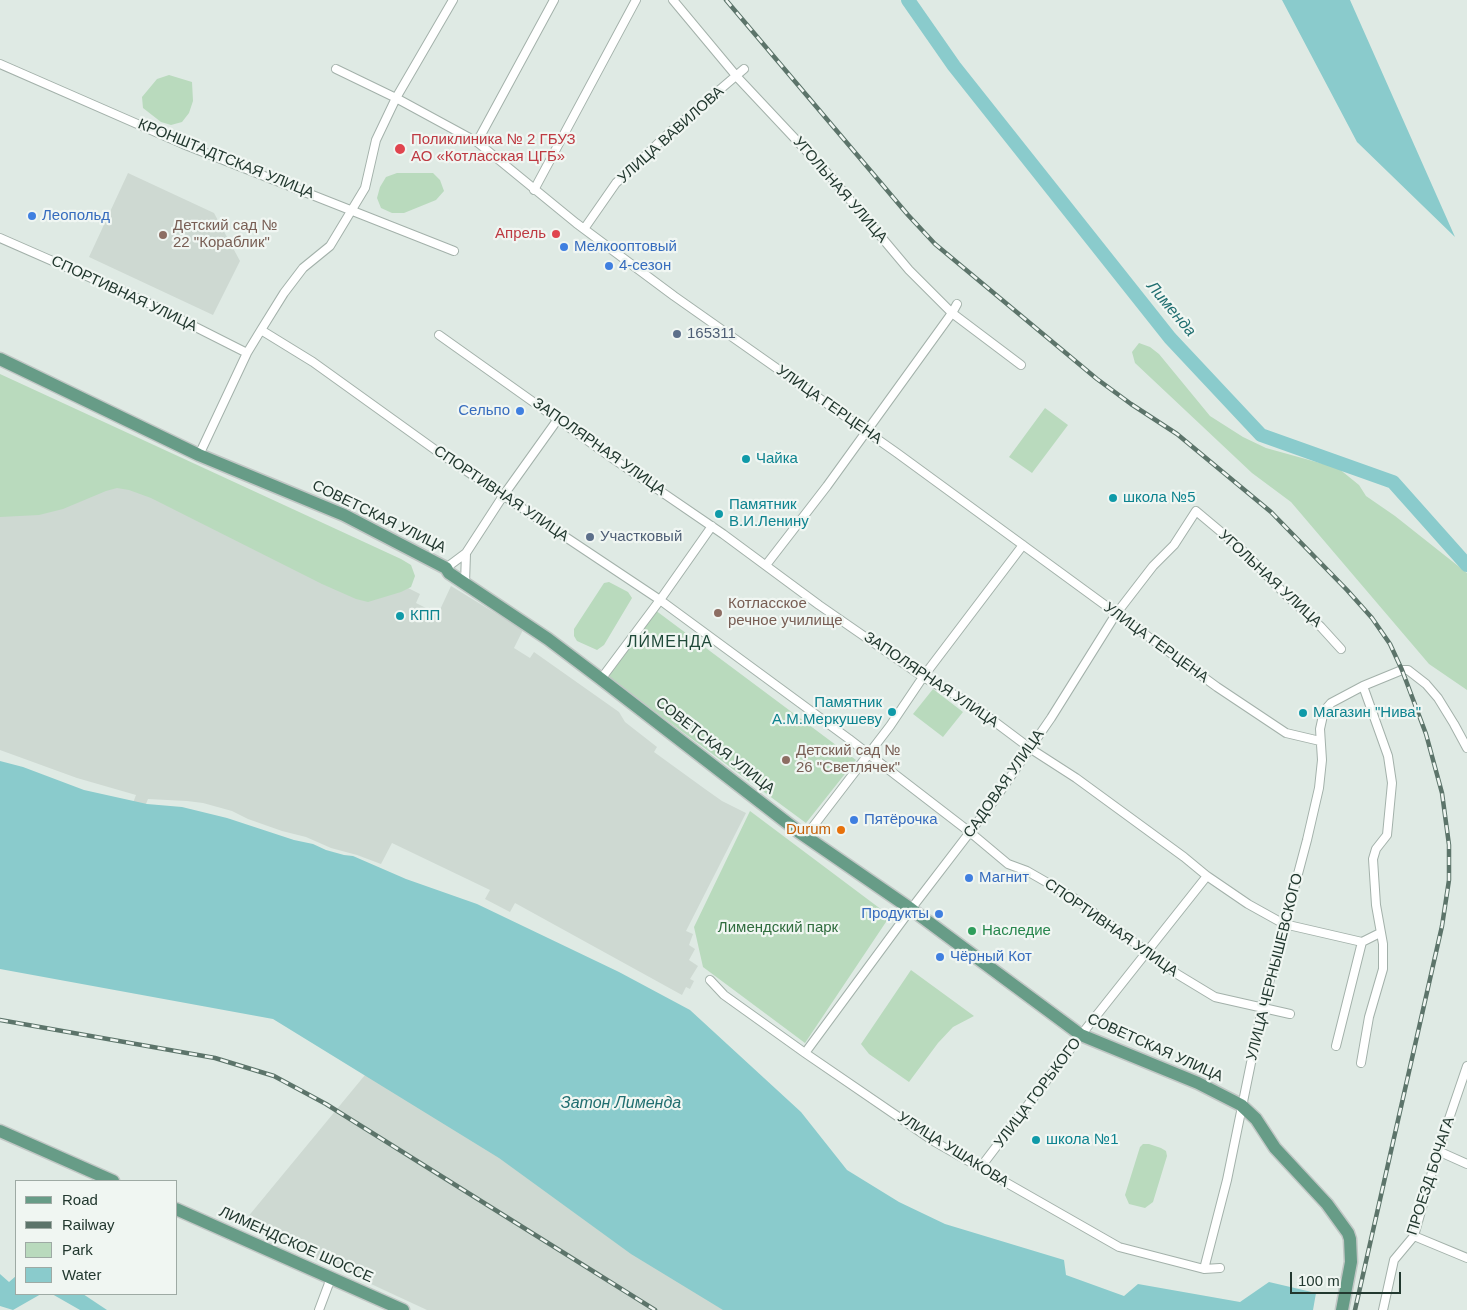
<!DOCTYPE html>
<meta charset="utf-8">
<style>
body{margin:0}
#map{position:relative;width:1467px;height:1310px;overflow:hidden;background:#dfeae4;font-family:Arial,sans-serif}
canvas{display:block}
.legend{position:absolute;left:15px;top:1180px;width:162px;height:115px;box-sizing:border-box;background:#f0f6f2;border:1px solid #9eaaa4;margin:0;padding:6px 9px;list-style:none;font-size:15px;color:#22382f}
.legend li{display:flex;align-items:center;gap:10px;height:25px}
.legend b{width:25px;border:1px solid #9eaaa4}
.scale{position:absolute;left:1290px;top:1272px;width:111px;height:22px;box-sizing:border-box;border:2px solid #22382f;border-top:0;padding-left:6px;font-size:15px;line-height:18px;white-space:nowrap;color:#22382f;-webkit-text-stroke:4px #f0f6f2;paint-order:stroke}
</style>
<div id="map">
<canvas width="1467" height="1310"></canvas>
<ul class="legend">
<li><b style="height:6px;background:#679c87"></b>Road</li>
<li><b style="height:6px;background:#5c746a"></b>Railway</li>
<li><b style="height:14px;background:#b9dabd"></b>Park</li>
<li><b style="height:14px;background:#8acbcc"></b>Water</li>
</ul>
<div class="scale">100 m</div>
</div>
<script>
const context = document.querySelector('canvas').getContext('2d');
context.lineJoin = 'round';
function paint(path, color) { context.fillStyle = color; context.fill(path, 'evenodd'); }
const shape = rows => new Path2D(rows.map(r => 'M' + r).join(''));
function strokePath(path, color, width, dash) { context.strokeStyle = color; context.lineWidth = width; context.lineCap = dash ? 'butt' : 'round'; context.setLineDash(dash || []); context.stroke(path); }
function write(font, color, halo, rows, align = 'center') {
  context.font = font + ' Arial,sans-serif'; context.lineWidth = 4.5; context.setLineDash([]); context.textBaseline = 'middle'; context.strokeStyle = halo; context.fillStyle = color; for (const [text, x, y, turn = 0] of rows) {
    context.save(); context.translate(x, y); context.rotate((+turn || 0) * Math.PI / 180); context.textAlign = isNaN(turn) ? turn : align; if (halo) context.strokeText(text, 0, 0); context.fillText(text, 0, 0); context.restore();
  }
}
const built = shape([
 [128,173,214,213,240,261,213,315,89,257],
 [0,384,420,594,416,603,438,614,451,586,523,630,514,648,530,658,534,652,619,712,625,722,657,747,654,752,705,789,722,801,746,813,686,931,693,934,689,945,695,949,689,960,698,966,690,979,694,981,690,989,686,987,682,995,515,903,510,912,485,899,490,890,392,843,381,864,357,855,331,848,306,837,282,831,248,819,232,811,203,803,187,801,148,799,138,823,127,819,136,795,77,778,0,750],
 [365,1075,794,1310,427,1310,242,1224]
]);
const green = shape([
 [169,75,192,82,193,101,189,113,182,122,171,125,161,122,143,108,142,97,157,79],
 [397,173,433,173,440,180,444,191,436,200,404,213,392,213,381,208,377,198,380,187,386,177],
 [1139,343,1150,347,1159,354,1210,416,1243,437,1266,448,1338,468,1359,485,1366,496,1395,516,1467,573,1467,690,1429,664,1291,502,1252,473,1135,363,1132,352],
 [0,374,401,559,411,565,415,576,411,587,401,592,368,602,356,599,322,584,151,498,129,490,117,488,106,491,63,509,39,515,0,517],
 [1045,408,1068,425,1032,473,1009,457],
 [609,582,628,592,632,598,604,645,597,650,577,641,574,636,574,629,604,583],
 [655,610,856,760,806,823,608,677],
 [933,689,963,712,943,737,913,714],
 [750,811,890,916,805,1043,703,967,694,927],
 [911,970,974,1016,953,1027,938,1043,909,1082,869,1054,861,1044],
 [1143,1144,1149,1144,1161,1148,1166,1151,1167,1156,1153,1202,1145,1208,1129,1204,1125,1195,1140,1147]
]);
const water = shape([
 [1282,0,1350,0,1455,237,1357,142],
 [0,761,23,767,84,790,147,804,182,807,227,818,294,840,313,844,326,850,344,855,353,856,406,879,477,904,619,972,690,1010,801,1112,847,1170,899,1202,945,1224,1064,1260,1066,1275,1124,1296,1138,1284,1240,1302,1269,1282,1316,1293,1313,1310,723,1310,631,1254,499,1158,273,1019,0,969],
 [0,1274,9,1282,16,1276,16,1294,41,1294,13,1310,0,1306],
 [52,1294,83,1294,107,1310,80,1310]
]);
const river = shape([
 [908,0,954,66,1170,338,1261,435,1393,482,1467,565]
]);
const minor = shape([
 [673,0,738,78,830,176,909,270,952,313,1021,365],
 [0,64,183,144,454,251],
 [336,69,396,98,477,142,576,223,674,296,897,453,1217,687,1286,733,1320,741],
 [477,142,554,0],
 [534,190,636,0],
 [584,229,616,183,629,171,669,133,744,69],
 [0,238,146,302,247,353],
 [261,330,313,362,441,454,660,600,849,739,971,833,1008,864,1027,871,1074,898,1177,974,1215,997,1290,1014],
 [439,335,612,458,723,534,819,605,923,677,971,704,1031,749,1076,778,1184,857,1207,876,1248,904,1284,924,1362,942],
 [199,455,247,353,261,330,284,293,303,268,330,246,365,188,376,140,396,98,453,0],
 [766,565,827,486,952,313,957,304],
 [446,568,466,553,503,496,558,419],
 [465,583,466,553],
 [601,679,660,600,712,526],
 [805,837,890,726,923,677,1023,545],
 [710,980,724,995,805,1053,935,1142,1119,1247,1204,1269,1220,1268],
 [1336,1046,1362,942,1380,933],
 [805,1053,911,909,993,802,1051,718,1116,614,1153,566,1174,545,1196,511,1239,547,1285,594,1321,627,1341,649],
 [1361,1063,1369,1017,1383,969,1383,944,1376,905,1373,859,1376,849,1387,835,1392,783,1388,756,1363,686],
 [1438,1151,1467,1164],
 [980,1168,1081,1035,1207,876],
 [1414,1236,1467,1258],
 [1204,1269,1227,1180,1262,1009,1307,840,1319,788,1322,760,1320,729,1324,711,1331,703,1363,686,1402,670,1408,670,1426,684,1438,698,1454,724,1467,748],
 [319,1310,331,1278],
 [1383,1310,1394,1260,1414,1236,1438,1151,1467,1066]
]);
const primary = shape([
 [0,359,199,455,344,515,446,568,449,573,548,639,601,679,799,832,911,909,1081,1035,1198,1083,1241,1105,1256,1119,1275,1148,1327,1204,1348,1233,1350,1239,1351,1262,1342,1310],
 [0,1131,113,1181],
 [176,1209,403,1310]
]);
const rail = shape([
 [726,0,908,215,935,244,1097,379,1131,404,1177,434,1271,512,1347,590,1372,618,1390,644,1402,670,1426,734,1442,793,1449,845,1449,880,1442,926,1355,1310],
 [0,1020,215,1058,274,1076,326,1104,655,1310]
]);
const markers = [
 [400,149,6,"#e0444e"],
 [32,216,5,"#3f7fe0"],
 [556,234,5,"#e0444e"],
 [163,235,5,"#8d6e63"],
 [564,247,5,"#3f7fe0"],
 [609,266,5,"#3f7fe0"],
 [677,334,5,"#5c6f8a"],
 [520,411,5,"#3f7fe0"],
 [746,459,5,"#0f9aa8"],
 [1113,498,5,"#0f9aa8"],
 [719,514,5,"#0f9aa8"],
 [590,537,5,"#5c6f8a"],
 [718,613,5,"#8d6e63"],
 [400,616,5,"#0f9aa8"],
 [892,712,5,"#0f9aa8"],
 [1303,713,5,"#0f9aa8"],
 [786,760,5,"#8d6e63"],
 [854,820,5,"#3f7fe0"],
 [841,830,5,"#e8710a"],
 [969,878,5,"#3f7fe0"],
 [939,914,5,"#3f7fe0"],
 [972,931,5,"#2e9e5b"],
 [940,957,5,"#3f7fe0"],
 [1036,1140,5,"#0f9aa8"]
];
const streetNames = [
 ["УЛИЦА ВАВИЛОВА",671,135,-42],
 ["КРОНШТАДТСКАЯ УЛИЦА",226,159,22],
 ["УГОЛЬНАЯ УЛИЦА",840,190,49],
 ["СПОРТИВНАЯ УЛИЦА",124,294,25],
 ["УЛИЦА ГЕРЦЕНА",829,405,35],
 ["ЗАПОЛЯРНАЯ УЛИЦА",599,447,35],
 ["СПОРТИВНАЯ УЛИЦА",501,494,34],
 ["СОВЕТСКАЯ УЛИЦА",379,517,26],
 ["УГОЛЬНАЯ УЛИЦА",1270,579,43],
 ["УЛИЦА ГЕРЦЕНА",1156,643,36],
 ["ЗАПОЛЯРНАЯ УЛИЦА",931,680,34],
 ["СОВЕТСКАЯ УЛИЦА",715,746,38],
 ["САДОВАЯ УЛИЦА",1004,784,-55],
 ["СПОРТИВНАЯ УЛИЦА",1111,928,35],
 ["УЛИЦА ЧЕРНЫШЕВСКОГО",1275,967,-76],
 ["СОВЕТСКАЯ УЛИЦА",1155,1048,24],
 ["УЛИЦА ГОРЬКОГО",1038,1093,-53],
 ["УЛИЦА УШАКОВА",953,1150,32],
 ["ПРОЕЗД БОЧАГА",1431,1176,-72],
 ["ЛИМЕНДСКОЕ ШОССЕ",296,1245,24]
];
const healthNames = [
 ["Поликлиника № 2 ГБУЗ",411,140],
 ["АО «Котласская ЦГБ»",411,157],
 ["Апрель",546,234,"right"]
];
const shopNames = [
 ["Леопольд",42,216],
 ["Мелкооптовый",574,247],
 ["4-сезон",619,266],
 ["Сельпо",510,411,"right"],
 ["Пятёрочка",864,820],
 ["Магнит",979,878],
 ["Продукты",929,914,"right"],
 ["Чёрный Кот",950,957]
];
const educationNames = [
 ["Детский сад №",173,226],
 ["22 \"Кораблик\"",173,243],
 ["Котласское",728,604],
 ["речное училище",728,621],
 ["Детский сад №",796,751],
 ["26 \"Светлячек\"",796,768]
];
const serviceNames = [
 ["165311",687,334],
 ["Участковый",600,537]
];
const cultureNames = [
 ["Чайка",756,459],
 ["школа №5",1123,498],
 ["Памятник",729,505],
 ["В.И.Ленину",729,522],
 ["КПП",410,616],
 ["Памятник",882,703,"right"],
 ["А.М.Меркушеву",882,720,"right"],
 ["Магазин \"Нива\"",1313,713],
 ["школа №1",1046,1140]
];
const foodNames = [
 ["Durum",831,830]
];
const parkNames = [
 ["Лимендский парк",778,928]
];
const leisureNames = [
 ["Наследие",982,931]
];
const waterNames = [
 ["Лименда",1171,309,50],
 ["Затон Лименда",621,1104]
];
const neighbourhoodNames = [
 ["ЛИ́МЕНДА",670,643]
];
paint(built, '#ced9d2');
paint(green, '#b9dabd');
paint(water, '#8acbcc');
strokePath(river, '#8acbcc', 14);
strokePath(minor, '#a3b1aa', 10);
strokePath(primary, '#c1c7c5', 15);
strokePath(minor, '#fff', 8);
strokePath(primary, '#679c87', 12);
strokePath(rail, '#5c746a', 4.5);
strokePath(rail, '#f0f6f2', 2.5, [8]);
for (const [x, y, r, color] of markers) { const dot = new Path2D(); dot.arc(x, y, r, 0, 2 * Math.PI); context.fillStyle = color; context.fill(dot); strokePath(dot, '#f0f6f2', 2); }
write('15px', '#22382f', '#f0f6f2', streetNames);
write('15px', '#be3a42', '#f0f6f2', healthNames, 'left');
write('15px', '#366cbe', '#f0f6f2', shopNames, 'left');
write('15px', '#785e54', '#f0f6f2', educationNames, 'left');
write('15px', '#4e5e75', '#f0f6f2', serviceNames, 'left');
write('15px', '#0d838f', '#f0f6f2', cultureNames, 'left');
write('15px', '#c56008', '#f0f6f2', foodNames, 'right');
write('15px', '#2f6c3d', '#f0f6f2', parkNames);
write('15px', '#27864d', '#f0f6f2', leisureNames, 'left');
write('italic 16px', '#206e70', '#f0f6f2', waterNames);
context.letterSpacing = '1px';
write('16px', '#1f4939', '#f0f6f2', neighbourhoodNames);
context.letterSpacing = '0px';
</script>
